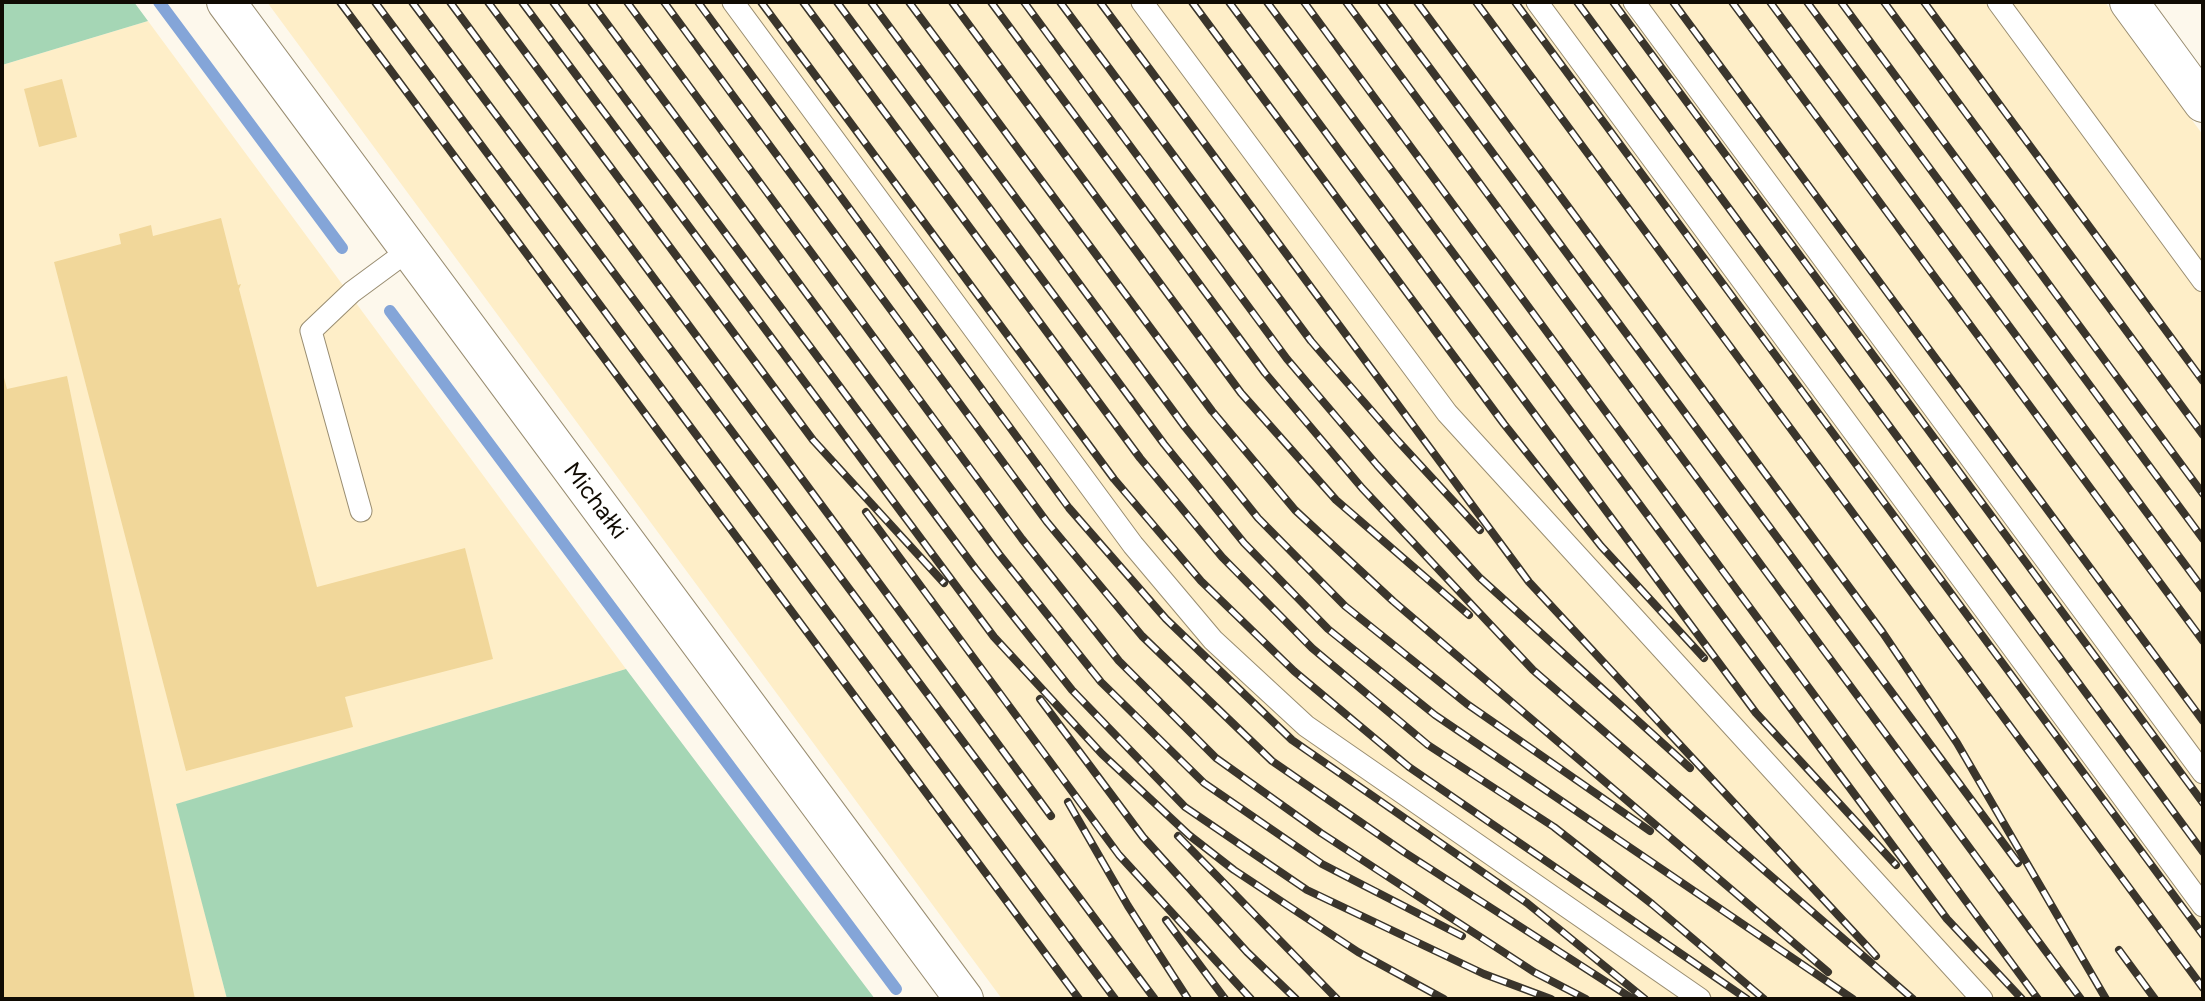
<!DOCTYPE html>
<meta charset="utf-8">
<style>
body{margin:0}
#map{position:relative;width:2205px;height:1001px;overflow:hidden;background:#fdf8ec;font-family:Figtree,sans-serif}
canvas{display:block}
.frame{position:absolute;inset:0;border:4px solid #100b03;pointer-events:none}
</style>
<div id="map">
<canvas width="2205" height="1001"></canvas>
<div class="frame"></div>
</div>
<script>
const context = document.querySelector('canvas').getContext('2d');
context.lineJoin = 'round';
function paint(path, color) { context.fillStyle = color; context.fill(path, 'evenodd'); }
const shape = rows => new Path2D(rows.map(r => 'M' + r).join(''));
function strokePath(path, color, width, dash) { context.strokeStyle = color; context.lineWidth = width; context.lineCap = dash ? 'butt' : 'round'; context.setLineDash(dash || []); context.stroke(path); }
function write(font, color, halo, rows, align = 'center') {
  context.font = font + ' Figtree,sans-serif'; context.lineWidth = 6; context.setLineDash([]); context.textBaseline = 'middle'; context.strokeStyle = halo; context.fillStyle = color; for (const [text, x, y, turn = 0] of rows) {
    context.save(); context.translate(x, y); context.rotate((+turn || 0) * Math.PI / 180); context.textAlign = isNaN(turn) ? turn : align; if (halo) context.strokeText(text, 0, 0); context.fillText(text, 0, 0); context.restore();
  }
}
const built = shape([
 [267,2,2105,2,2203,135,2203,999,1002,999],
 [148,21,626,669,177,804,227,999,2,999,2,65]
]);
const green = shape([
 [2,2,134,2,148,21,2,65],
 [626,669,875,999,227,999,176,804]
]);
const stream = shape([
 [159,2,342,248],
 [390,311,896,989]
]);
const building = shape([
 [62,79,77,137,39,147,24,89],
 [221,218,238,285,241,284,239,289,317,587,465,548,493,659,345,697,353,727,186,771,54,262,121,244,119,234,151,225,153,236],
 [2,370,7,389,67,376,195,999,2,999]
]);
const service = shape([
 [733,2,1133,545,1213,640,1306,726,1700,999],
 [1142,2,1447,413,1982,999],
 [1537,2,2203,906],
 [1634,2,2203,773],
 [1998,2,2203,281],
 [361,511,311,331,352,292,409,250]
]);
const minor = shape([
 [2129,2,2203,103]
]);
const tertiary = shape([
 [226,2,964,999]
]);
const rail = shape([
 [340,2,1079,999],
 [375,2,1115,999],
 [412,2,1154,998],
 [450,2,1051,816],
 [488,2,813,440,944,583],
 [522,2,994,637,1102,754,1189,835,1234,870,1358,952,1444,999],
 [553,2,975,568,1072,690,1185,807,1307,890,1484,974,1551,999],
 [591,2,999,554,1101,682,1204,783,1322,864,1462,936],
 [627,2,1022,539,1119,661,1216,758,1321,833,1534,972,1586,999],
 [664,2,1047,522,1142,636,1272,761,1404,852,1633,999],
 [698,2,1069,508,1166,619,1292,740,1527,903,1645,999],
 [761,2,1114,479,1201,581,1294,671,1409,767,1747,999],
 [803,2,1140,458,1222,557,1312,648,1428,745,1554,827,1652,904,1764,999],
 [837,2,1164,444,1244,543,1328,629,1435,715,1853,999],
 [871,2,1185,427,1258,518,1345,606,1467,704,1650,831],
 [909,2,1212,411,1295,510,1393,601,1828,972],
 [952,2,1241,393,1336,500,1469,615],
 [991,2,1265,373,1362,488,1533,670,1913,999],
 [1024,2,1287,359,1377,465,1479,577,1690,768],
 [1060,2,1311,341,1397,440,1480,530],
 [1100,2,1529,582,1876,956],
 [1192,2,1504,424,1601,546,1704,658],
 [1229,2,1756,713,1896,865],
 [1267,2,1947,919,2022,999],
 [1304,2,2038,999],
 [1346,2,2081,999],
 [1381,2,2018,863],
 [1417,2,1883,633,1957,743,2106,999],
 [1476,2,2203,988],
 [1515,2,2203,935],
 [1577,2,2203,852],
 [1613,2,2203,803],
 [1673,2,2203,721],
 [1732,2,2203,641],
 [1770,2,2203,589],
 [1807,2,2203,539],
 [1841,2,2203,494],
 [1884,2,2203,435],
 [1924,2,2203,381],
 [866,512,1119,855,1251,999],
 [1040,699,1143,837,1247,952,1296,999],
 [1068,802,1128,906,1188,999],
 [1178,836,1337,999],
 [1166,920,1225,999],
 [2119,950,2155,999]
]);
const streetNames = [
 ["Michałki",595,501,53]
];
paint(built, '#feeec8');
paint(green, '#a5d6b5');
strokePath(stream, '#84a5d8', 12);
paint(building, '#f1d79a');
strokePath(service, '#998d71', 23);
strokePath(minor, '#998d71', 40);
strokePath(tertiary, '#998d71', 40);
strokePath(service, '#fff', 21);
strokePath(minor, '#fff', 38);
strokePath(tertiary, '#fff', 38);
strokePath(rail, '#3a352c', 8);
strokePath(rail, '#fff', 5, [16]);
write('24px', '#100b03', '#fff', streetNames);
</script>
